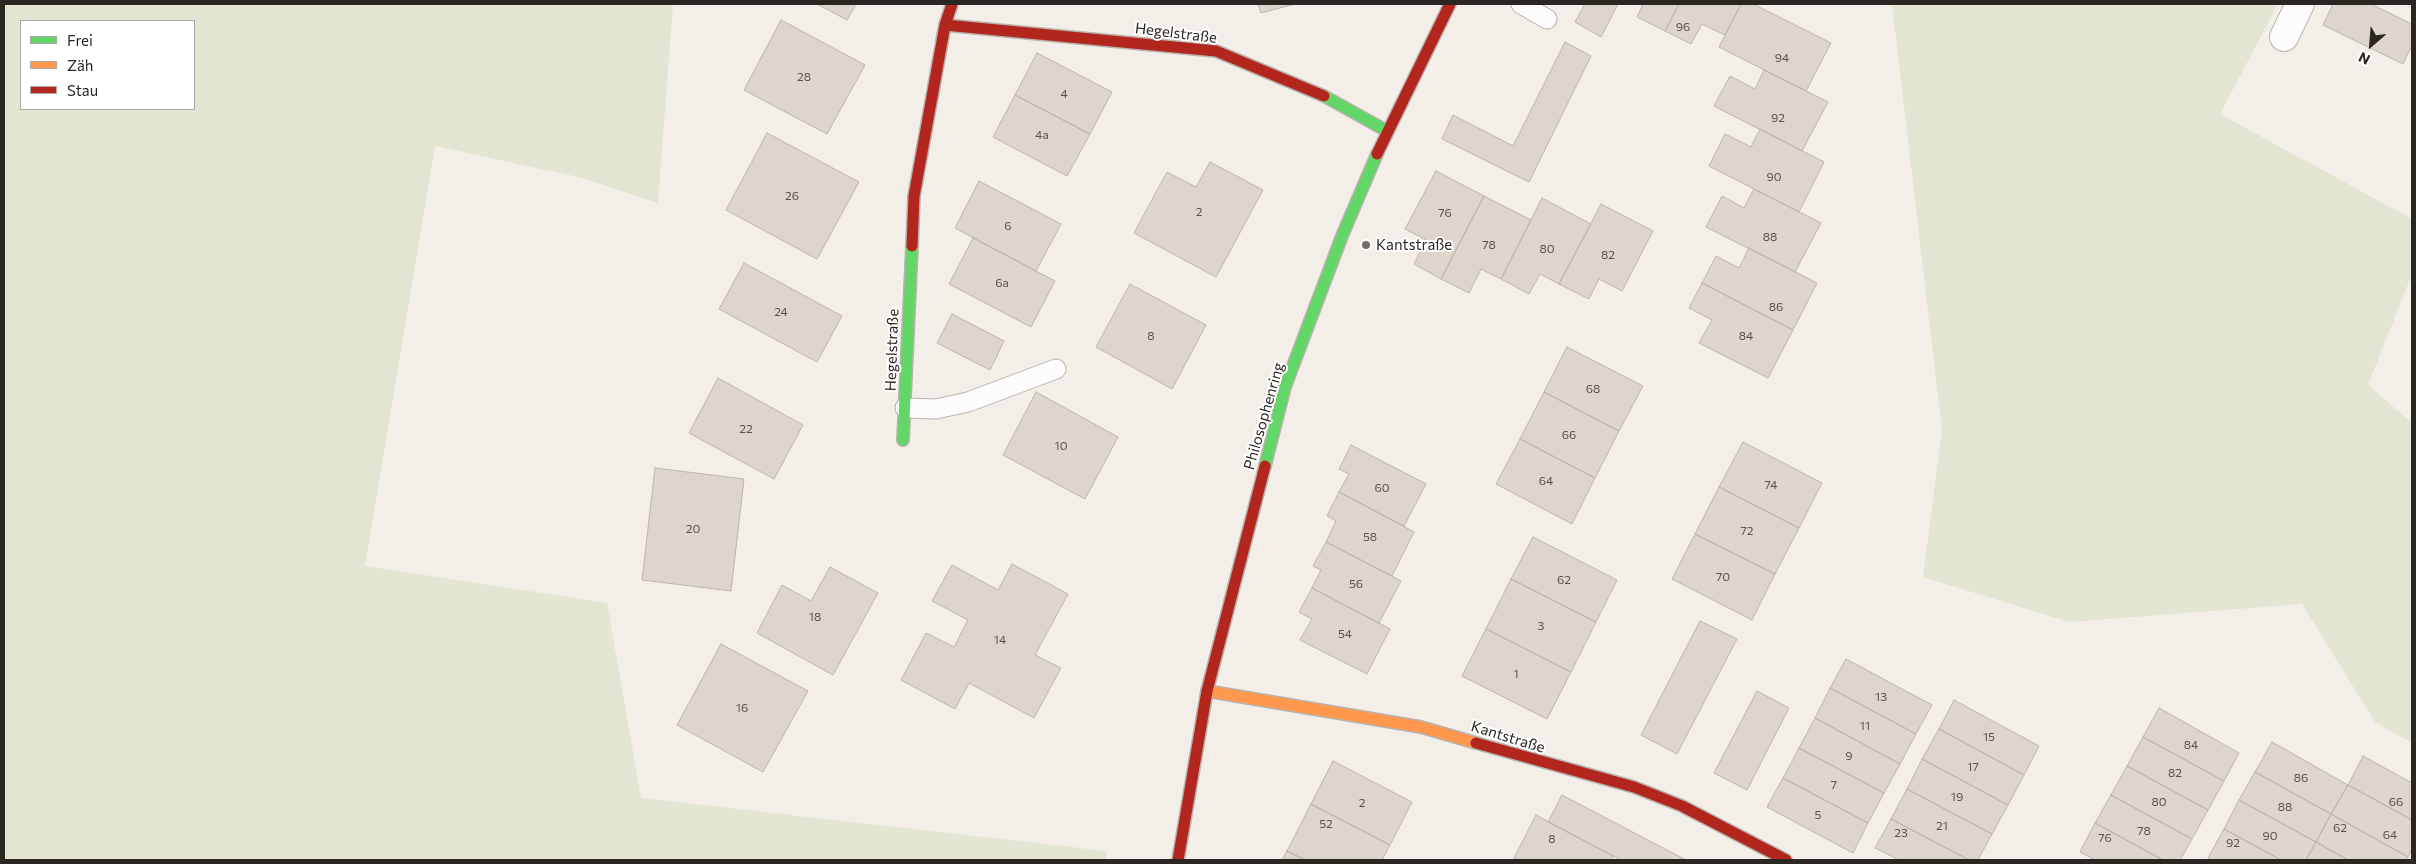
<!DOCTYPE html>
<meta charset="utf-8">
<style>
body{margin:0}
#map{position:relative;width:2416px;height:864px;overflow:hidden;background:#f4eee8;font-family:Commissioner,sans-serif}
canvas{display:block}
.frame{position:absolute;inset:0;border:5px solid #2a2722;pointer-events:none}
.legend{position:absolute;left:20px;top:20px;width:175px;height:90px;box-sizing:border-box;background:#fff;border:1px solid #aaa9a7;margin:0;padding:6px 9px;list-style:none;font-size:15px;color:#2a2722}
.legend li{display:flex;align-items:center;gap:10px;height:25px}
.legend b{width:25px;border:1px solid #aaa9a7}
.north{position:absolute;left:2346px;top:20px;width:50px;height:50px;-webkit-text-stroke:4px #fff;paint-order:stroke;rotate:207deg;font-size:14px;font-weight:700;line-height:20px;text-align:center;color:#2a2722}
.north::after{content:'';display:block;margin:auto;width:18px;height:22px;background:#2a2722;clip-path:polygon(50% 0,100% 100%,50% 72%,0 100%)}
</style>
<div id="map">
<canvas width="2416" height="864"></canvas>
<div class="frame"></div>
<ul class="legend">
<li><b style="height:6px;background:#63d668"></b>Frei</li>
<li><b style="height:6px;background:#ff974d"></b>Zäh</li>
<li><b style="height:6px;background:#b3261e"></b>Stau</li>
</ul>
<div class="north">N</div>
</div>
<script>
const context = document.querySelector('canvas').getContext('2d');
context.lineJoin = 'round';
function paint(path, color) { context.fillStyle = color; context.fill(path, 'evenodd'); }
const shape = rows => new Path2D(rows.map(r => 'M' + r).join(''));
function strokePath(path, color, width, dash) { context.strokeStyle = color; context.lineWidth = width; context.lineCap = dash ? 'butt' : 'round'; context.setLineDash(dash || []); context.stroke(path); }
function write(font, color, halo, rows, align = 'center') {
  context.font = font + ' Commissioner,sans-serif'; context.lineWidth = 4; context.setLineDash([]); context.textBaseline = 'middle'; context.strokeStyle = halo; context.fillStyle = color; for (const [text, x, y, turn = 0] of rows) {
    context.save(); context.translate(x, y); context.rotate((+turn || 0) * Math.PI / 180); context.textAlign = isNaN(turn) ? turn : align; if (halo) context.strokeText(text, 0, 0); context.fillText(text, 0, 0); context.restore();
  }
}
const green = shape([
 [4,4,673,4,658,203,583,178,435,146,365,566,607,603,641,798,1106,851,1106,860,4,860],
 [21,21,194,21,194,109,21,109],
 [1892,4,2278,4,2220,114,2412,219,2412,274,2368,385,2412,423,2412,743,2375,722,2302,604,2069,622,1923,577,1942,430]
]);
const building = shape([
 [817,4,856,4,847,20,817,4],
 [1258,4,1295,4,1261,13,1258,4],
 [1585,4,1618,4,1601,37,1575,22,1585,4],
 [1643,4,1679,4,1665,31,1637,17,1643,4],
 [1679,4,1741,4,1725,35,1702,24,1691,44,1665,31,1679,4],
 [1741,4,1753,4,1831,43,1806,91,1719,47,1741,4],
 [2333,4,2371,4,2412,24,2412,45,2403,64,2323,25,2333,4],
 [781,20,865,65,827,134,744,90,781,20],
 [1565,42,1591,56,1529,182,1442,139,1453,115,1513,146,1565,42],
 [1037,53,1112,92,1090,134,1015,95,1037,53],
 [1764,70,1828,102,1802,151,1714,106,1730,76,1755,89,1764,70],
 [1015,95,1090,134,1067,176,993,137,1015,95],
 [1760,129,1824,162,1799,212,1709,166,1725,134,1751,147,1760,129],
 [767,133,859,182,817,259,726,210,767,133],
 [1210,162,1263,190,1216,277,1134,233,1167,172,1196,187,1210,162],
 [1436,171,1484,196,1441,279,1414,264,1426,240,1405,229,1436,171],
 [979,181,1061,224,1036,271,955,228,979,181],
 [1754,189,1821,223,1795,272,1706,227,1722,196,1744,208,1754,189],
 [1484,196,1531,220,1501,279,1481,269,1469,293,1441,279,1484,196],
 [1542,198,1591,224,1559,284,1540,274,1529,294,1501,279,1542,198],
 [1601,204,1653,231,1622,291,1599,279,1589,299,1559,284,1601,204],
 [973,238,1055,281,1031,327,949,284,973,238],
 [1749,248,1817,283,1793,330,1702,283,1716,256,1739,268,1749,248],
 [744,263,842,316,817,362,719,309,744,263],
 [1702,283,1793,330,1768,378,1699,343,1712,320,1689,308,1702,283],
 [1130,284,1206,325,1172,389,1096,347,1130,284],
 [952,314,1004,341,990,370,937,343,952,314],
 [1567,347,1643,386,1619,431,1544,392,1567,347],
 [718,378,803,425,774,479,689,433,718,378],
 [1036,392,1118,437,1085,499,1003,455,1036,392],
 [1544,392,1619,431,1595,478,1520,439,1544,392],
 [1520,439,1595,478,1572,524,1496,484,1520,439],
 [1743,442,1822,483,1799,528,1719,487,1743,442],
 [1351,445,1426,484,1404,526,1339,492,1349,474,1339,469,1351,445],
 [655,468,744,479,731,591,642,580,655,468],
 [1719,487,1799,528,1775,574,1695,534,1719,487],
 [1339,492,1414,532,1392,576,1326,542,1336,521,1327,516,1339,492],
 [1695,534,1775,574,1752,620,1672,579,1695,534],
 [1533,537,1617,580,1596,622,1511,579,1533,537],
 [1326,542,1401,581,1379,623,1312,588,1321,570,1313,566,1326,542],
 [1012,564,1068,594,1035,655,1061,668,1034,718,969,683,955,709,901,680,926,633,954,647,968,620,932,601,952,565,998,590,1012,564],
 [830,567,878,593,833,675,757,633,782,585,811,601,830,567],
 [1511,579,1596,622,1571,672,1486,629,1511,579],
 [1312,588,1390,629,1367,674,1300,640,1312,619,1299,612,1312,588],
 [1700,621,1737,639,1677,754,1641,735,1700,621],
 [1486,629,1571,672,1547,719,1462,676,1486,629],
 [721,644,808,691,763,772,677,725,721,644],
 [1846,659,1932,705,1916,734,1830,688,1846,659],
 [1830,688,1916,734,1900,764,1815,718,1830,688],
 [1757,691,1789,708,1747,790,1714,773,1757,691],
 [1954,700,2039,746,2024,775,1939,729,1954,700],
 [2159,708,2239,753,2224,781,2143,737,2159,708],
 [1815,718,1900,764,1884,793,1799,748,1815,718],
 [1939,729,2024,775,2008,805,1922,759,1939,729],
 [2143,737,2224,781,2208,810,2127,766,2143,737],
 [2272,742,2348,785,2331,814,2255,772,2272,742],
 [1799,748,1884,793,1868,823,1783,778,1799,748],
 [2363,756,2412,783,2412,820,2348,785,2363,756],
 [1922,759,2008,805,1992,834,1907,789,1922,759],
 [1333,761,1412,802,1390,845,1311,804,1333,761],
 [2127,766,2208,810,2192,839,2111,795,2127,766],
 [2255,772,2331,814,2316,842,2239,800,2255,772],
 [1783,778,1868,823,1853,853,1767,807,1783,778],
 [2348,785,2412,820,2412,849,2408,857,2331,814,2348,785],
 [1907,789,1992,834,1978,860,1969,860,1891,819,1907,789],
 [1562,795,1686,860,1622,860,1613,856,1548,822,1562,795],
 [2111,795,2192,839,2180,860,2163,860,2095,823,2111,795],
 [2239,800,2316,842,2306,860,2281,860,2224,829,2239,800],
 [1311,804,1390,845,1382,860,1305,860,1287,851,1311,804],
 [2331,814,2408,857,2406,860,2348,860,2316,842,2331,814],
 [1536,815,1613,856,1611,860,1518,860,1514,858,1536,815],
 [1891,819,1969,860,1899,860,1875,848,1891,819],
 [2095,823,2163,860,2095,860,2080,852,2095,823],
 [2224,829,2281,860,2213,860,2208,858,2224,829],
 [2316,842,2348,860,2306,860,2316,842],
 [1287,851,1305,860,1282,860,1287,851]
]);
const lane = shape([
 [1521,4,1547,19],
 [905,408,936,409,968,402,1056,369]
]);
const street = shape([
 [2284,37,2300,4]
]);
const fast = shape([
 [1324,96,1387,131],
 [903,440,912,246],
 [1265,466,1285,387,1342,236,1377,154]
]);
const slow = shape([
 [1207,691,1421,727,1476,743]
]);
const jam = shape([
 [945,25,1216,51,1324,96],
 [1377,154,1450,4],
 [912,246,914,196,945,25,952,4],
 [1476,743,1634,787,1682,806,1786,860],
 [1178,860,1207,691,1265,466]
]);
const markers = [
 [1366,245,5,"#716d67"]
];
const numberNames = [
 ["96",1683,27],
 ["94",1782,58],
 ["28",804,77],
 ["4",1064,94],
 ["92",1778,118],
 ["4a",1042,135],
 ["90",1774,177],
 ["26",792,196],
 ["2",1199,212],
 ["76",1445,213],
 ["6",1008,226],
 ["88",1770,237],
 ["78",1489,245],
 ["80",1547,249],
 ["82",1608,255],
 ["6a",1002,283],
 ["86",1776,307],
 ["24",781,312],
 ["8",1151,336],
 ["84",1746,336],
 ["68",1593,389],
 ["22",746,429],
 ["66",1569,435],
 ["10",1061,446],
 ["64",1546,481],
 ["74",1771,485],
 ["60",1382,488],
 ["20",693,529],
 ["72",1747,531],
 ["58",1370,537],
 ["70",1723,577],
 ["62",1564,580],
 ["56",1356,584],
 ["18",815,617],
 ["3",1541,626],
 ["54",1345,634],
 ["14",1000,640],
 ["1",1516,674],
 ["13",1881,697],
 ["16",742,708],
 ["11",1865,726],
 ["15",1989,737],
 ["84",2191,745],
 ["9",1849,756],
 ["17",1973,767],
 ["82",2175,773],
 ["86",2301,778],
 ["7",1834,785],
 ["19",1957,797],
 ["80",2159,802],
 ["66",2396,802],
 ["2",1362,803],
 ["88",2285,807],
 ["5",1818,815],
 ["52",1326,824],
 ["21",1942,826],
 ["62",2340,828],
 ["78",2144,831],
 ["23",1901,833],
 ["64",2390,835],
 ["90",2270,836],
 ["76",2105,838],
 ["8",1552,839],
 ["92",2233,843]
];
const streetNames = [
 ["Hegelstraße",1176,33,7],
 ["Hegelstraße",892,350,-88],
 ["Philosophenring",1264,416,-74],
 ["Kantstraße",1508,737,17]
];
const poiNames = [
 ["Kantstraße",1376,245]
];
paint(green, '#e1e5d1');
paint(building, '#ded5cd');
strokePath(building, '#bab5b0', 1);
strokePath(lane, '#b8b3ae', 21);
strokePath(street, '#b8b3ae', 30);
strokePath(fast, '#b8b3ae', 14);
strokePath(slow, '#b8b3ae', 14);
strokePath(jam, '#b8b3ae', 14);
strokePath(lane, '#fdfcfc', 19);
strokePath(street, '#fdfcfc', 28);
strokePath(fast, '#63d668', 11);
strokePath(slow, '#ff974d', 11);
strokePath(jam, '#b3261e', 11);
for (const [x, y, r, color] of markers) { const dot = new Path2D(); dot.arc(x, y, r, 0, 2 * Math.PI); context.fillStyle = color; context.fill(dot); strokePath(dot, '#fff', 2); }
write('12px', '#59544e', null, numberNames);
write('15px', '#2a2722', '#fff', streetNames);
write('15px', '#2a2722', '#fff', poiNames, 'left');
</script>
